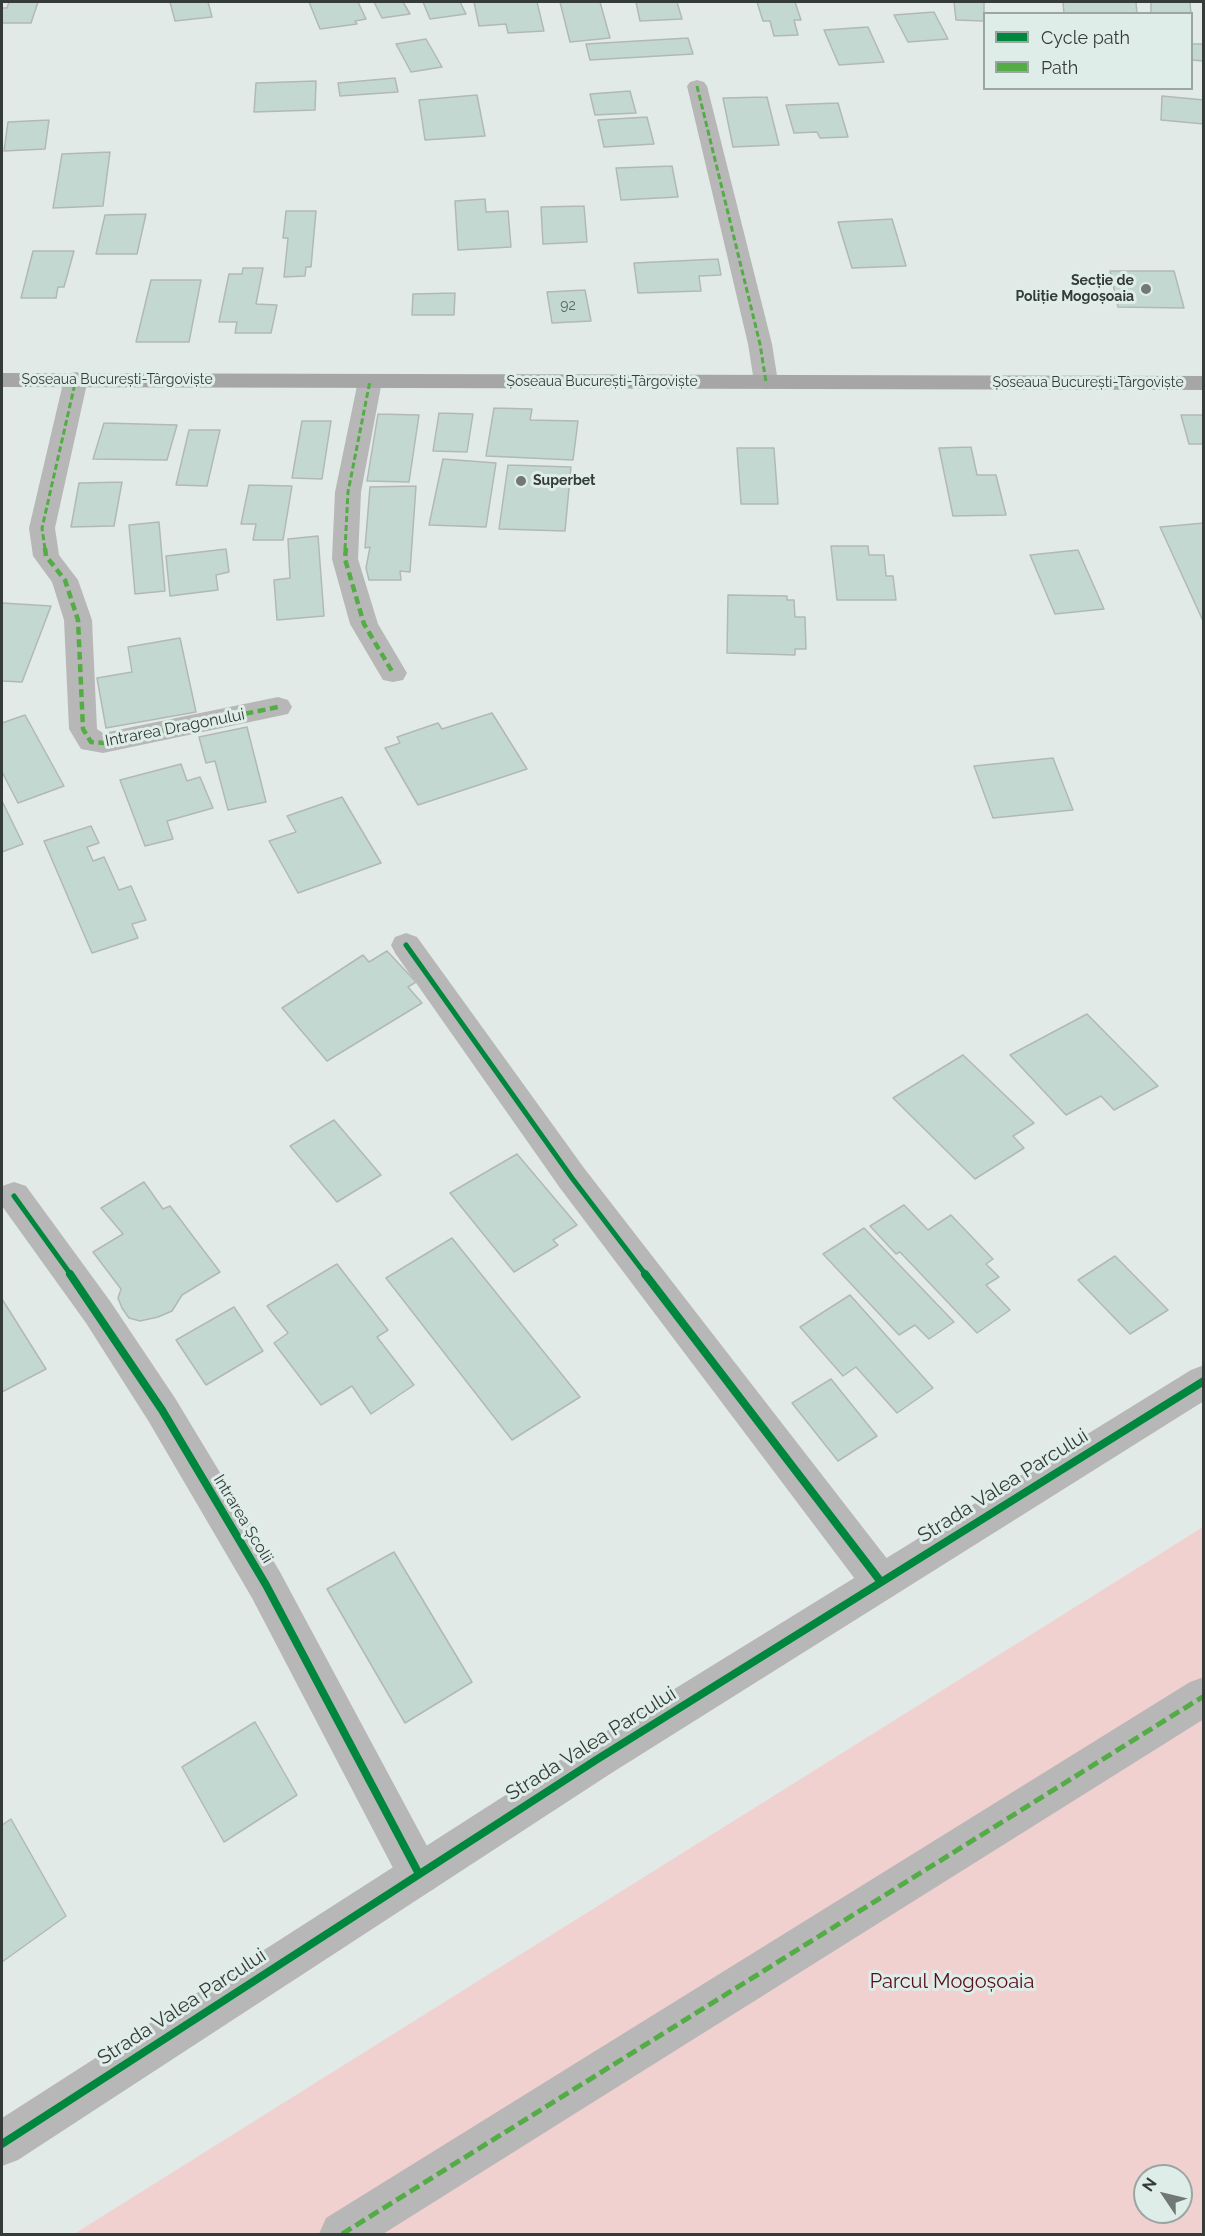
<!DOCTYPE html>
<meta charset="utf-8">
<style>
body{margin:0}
#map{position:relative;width:1205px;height:2236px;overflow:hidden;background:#e2eae7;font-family:Raleway,sans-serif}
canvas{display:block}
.frame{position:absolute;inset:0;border:3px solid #353b39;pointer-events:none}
.legend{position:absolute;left:983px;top:12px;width:210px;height:78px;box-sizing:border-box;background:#dfede8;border:2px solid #9ba6a2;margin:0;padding:8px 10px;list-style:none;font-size:18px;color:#353b39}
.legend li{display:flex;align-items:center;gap:12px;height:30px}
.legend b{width:30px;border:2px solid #9ba6a2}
.north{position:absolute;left:1133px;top:2164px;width:60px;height:60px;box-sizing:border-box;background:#dfede8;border:2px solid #9ba6a2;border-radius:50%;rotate:305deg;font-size:16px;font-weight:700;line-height:24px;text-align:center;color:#353b39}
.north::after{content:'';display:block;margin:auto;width:21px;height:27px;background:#727876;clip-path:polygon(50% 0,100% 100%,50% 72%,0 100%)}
</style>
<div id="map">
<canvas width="1205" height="2236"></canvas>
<div class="frame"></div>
<ul class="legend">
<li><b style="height:8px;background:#00873e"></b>Cycle path</li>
<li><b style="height:8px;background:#54ac46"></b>Path</li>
</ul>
<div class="north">N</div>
</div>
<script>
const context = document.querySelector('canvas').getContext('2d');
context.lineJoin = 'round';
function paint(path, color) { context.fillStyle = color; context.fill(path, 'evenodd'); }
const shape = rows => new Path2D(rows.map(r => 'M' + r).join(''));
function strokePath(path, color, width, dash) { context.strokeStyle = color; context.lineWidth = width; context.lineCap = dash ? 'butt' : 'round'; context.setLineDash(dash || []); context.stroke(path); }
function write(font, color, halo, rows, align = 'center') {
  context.font = font + ' Raleway,sans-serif'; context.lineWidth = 6; context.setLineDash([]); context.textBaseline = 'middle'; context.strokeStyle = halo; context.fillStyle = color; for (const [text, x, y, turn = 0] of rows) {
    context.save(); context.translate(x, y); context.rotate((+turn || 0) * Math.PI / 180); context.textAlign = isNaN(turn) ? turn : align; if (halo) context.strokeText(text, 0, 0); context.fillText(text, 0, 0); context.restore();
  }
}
const green = shape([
 [1203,1527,1203,2234,74,2234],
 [1145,2176,1181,2176,1181,2212,1145,2212]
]);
const building = shape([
 [9,2,38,2,31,23,2,23,2,8,7,8,9,2],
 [170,2,208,2,212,17,175,21,170,2],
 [309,2,358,2,366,19,355,21,357,24,320,29,309,2],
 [374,2,403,2,410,14,382,18,374,2],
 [423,2,460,2,466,14,430,19,423,2],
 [474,2,537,2,544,31,508,33,506,24,479,26,474,2],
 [560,2,600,2,610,38,570,42,560,2],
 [636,2,677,2,682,19,640,21,636,2],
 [757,2,795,2,801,20,794,20,798,35,774,36,770,21,763,21,757,2],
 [954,2,984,2,984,21,956,20,954,2],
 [1063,2,1136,2,1137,14,1064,14,1063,2],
 [1151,2,1190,2,1191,14,1151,14,1151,2],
 [934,12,948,39,908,42,894,15,934,12],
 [868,27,884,62,839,65,824,30,868,27],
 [688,38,693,54,590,60,586,44,688,38],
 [426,39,442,67,411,72,396,44,426,39],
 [1192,44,1204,44,1204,61,1192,60,1192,44],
 [395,78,398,92,340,96,338,83,395,78],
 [316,81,315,110,254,112,256,83,316,81],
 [630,91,636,113,595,115,590,94,630,91],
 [477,95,485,136,425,140,419,100,477,95],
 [1162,96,1204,100,1204,124,1161,120,1162,96],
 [767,97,779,145,733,147,723,98,767,97],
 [838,103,848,137,820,138,817,132,794,133,786,105,838,103],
 [647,117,654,144,604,147,598,120,647,117],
 [49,120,45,149,4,151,8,122,49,120],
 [110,152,103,206,53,208,62,154,110,152],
 [672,166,678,197,621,200,616,168,672,166],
 [485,199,486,212,508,211,511,247,458,250,455,201,485,199],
 [584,206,587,242,543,244,541,207,584,206],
 [286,211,316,211,311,267,306,267,305,276,284,277,288,238,283,238,286,211],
 [146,214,137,254,96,254,105,215,146,214],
 [892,219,906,266,852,268,838,222,892,219],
 [33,251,74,251,64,287,58,287,56,298,21,298,33,251],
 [718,259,721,275,699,276,701,291,638,293,634,263,718,259],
 [243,268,263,268,256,304,277,305,271,333,235,333,237,322,219,322,229,274,242,274,243,268],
 [1110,271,1174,271,1184,308,1118,307,1110,271],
 [151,280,201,280,189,342,136,342,151,280],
 [585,290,591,321,552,323,547,292,585,290],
 [455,293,454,315,412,315,413,294,455,293],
 [494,408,532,409,530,420,578,421,573,460,486,456,494,408],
 [439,413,473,414,467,452,433,451,439,413],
 [378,414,419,415,409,482,367,481,378,414],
 [1181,415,1204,415,1204,444,1189,444,1181,415],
 [302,421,331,421,322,479,292,478,302,421],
 [104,423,177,425,167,460,93,459,104,423],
 [189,430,220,430,207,486,176,485,189,430],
 [971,447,977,475,996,475,1006,515,953,516,939,448,971,447],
 [737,448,774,448,778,504,741,504,737,448],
 [443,459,496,463,486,527,429,525,443,459],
 [508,465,571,467,565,531,499,529,508,465],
 [122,482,114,526,71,527,79,483,122,482],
 [249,485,292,486,283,540,253,540,256,524,241,524,249,485],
 [416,486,410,572,400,571,401,580,369,580,366,568,370,547,365,548,370,487,416,486],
 [159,522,165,591,135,594,129,525,159,522],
 [1204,523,1204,623,1160,527,1204,523],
 [318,536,324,616,277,620,274,580,290,578,288,539,318,536],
 [831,546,868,546,869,555,884,555,886,576,893,576,896,600,837,600,831,546],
 [226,549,229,572,216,575,218,590,170,596,166,556,226,549],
 [1078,550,1104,609,1055,614,1030,555,1078,550],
 [728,595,787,596,787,600,794,600,795,617,805,617,806,649,795,649,795,655,727,653,728,595],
 [2,603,51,606,22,682,2,681,2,603],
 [180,638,196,712,106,728,97,678,132,672,128,647,180,638],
 [492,713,527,769,418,805,385,748,400,743,397,737,438,723,442,729,492,713],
 [25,715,64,786,18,803,2,772,2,723,25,715],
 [247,727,266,802,228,810,215,761,206,763,199,737,247,727],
 [1053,758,1073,810,993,818,974,766,1053,758],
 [181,764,187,781,200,777,213,808,167,821,173,839,145,846,120,780,181,764],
 [342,797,381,863,298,893,269,841,296,832,287,816,342,797],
 [2,801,23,844,2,852,2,801],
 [91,826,99,843,87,847,93,861,104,857,119,890,131,886,146,920,132,924,138,938,92,953,44,841,91,826],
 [387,951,416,982,408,987,422,1003,327,1061,282,1008,363,955,369,962,387,951],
 [1087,1014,1158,1086,1114,1110,1101,1096,1066,1115,1010,1055,1087,1014],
 [963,1055,1034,1123,1013,1136,1024,1148,975,1179,893,1098,963,1055],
 [334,1120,381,1175,337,1202,290,1146,334,1120],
 [517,1154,577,1225,553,1240,558,1245,514,1272,450,1193,517,1154],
 [144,1182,163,1209,170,1206,220,1272,182,1295,172,1311,158,1317,140,1321,129,1318,122,1308,118,1298,121,1289,93,1252,123,1234,101,1208,144,1182],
 [904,1205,928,1230,951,1215,993,1259,986,1264,999,1277,986,1285,1010,1310,977,1333,900,1252,896,1254,870,1226,904,1205],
 [864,1228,954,1322,929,1339,915,1325,899,1335,823,1254,864,1228],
 [452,1238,580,1397,512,1440,386,1278,452,1238],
 [1115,1256,1168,1310,1130,1334,1078,1280,1115,1256],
 [337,1264,388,1330,377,1337,414,1385,371,1414,352,1386,321,1405,274,1343,288,1333,267,1306,337,1264],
 [850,1295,933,1388,897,1413,856,1367,843,1376,800,1327,850,1295],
 [2,1299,46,1369,2,1392,2,1299],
 [234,1307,263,1351,206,1385,176,1340,234,1307],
 [831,1379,877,1436,838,1461,792,1403,831,1379],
 [394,1552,472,1682,405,1723,327,1589,394,1552],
 [255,1722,297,1795,224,1842,182,1767,255,1722],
 [11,1819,66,1916,2,1962,2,1825,11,1819]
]);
const pedestrian = shape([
 [1204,1677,1204,1719,383,2234,319,2234,326,2218,1190,1682,1204,1677]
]);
const minor = shape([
 [697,80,704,82,707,86,772,344,778,382,775,387,766,389,757,387,754,382,748,344,687,86,690,82,697,80],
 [76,372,85,374,88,379,55,528,59,555,78,580,92,620,97,729,103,733,278,697,288,700,292,707,288,714,103,753,81,749,69,729,64,620,52,582,33,556,29,528,64,379,67,374,76,372],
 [370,374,379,376,382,381,361,492,358,559,378,624,407,673,403,680,393,682,383,680,350,624,332,559,335,492,358,381,361,376,370,374],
 [406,933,417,937,584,1168,895,1569,900,1582,895,1595,881,1600,867,1595,560,1188,395,953,391,945,395,937,406,933],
 [14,1182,26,1186,110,1301,175,1398,280,1572,434,1859,440,1874,434,1889,419,1895,404,1889,252,1598,149,1422,86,1323,2,1206,2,1186,14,1182]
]);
const tertiary = shape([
 [1204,1365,1204,1401,610,1774,18,2160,2,2166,2,2118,582,1746,1191,1370,1204,1365]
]);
const primary = shape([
 [2,373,1204,376,1204,390,2,387,2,373]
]);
const quietFar2 = shape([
 [697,86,760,344,766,382],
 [45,549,42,528,76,379],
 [345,549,348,492,370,381]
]);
const quietFar1 = shape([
 [45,548,46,556,65,580,78,620,83,729,91,742,103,743,278,707],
 [346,548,345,559,364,624,393,673]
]);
const quiet = shape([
 [342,2234,1204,1696]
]);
const cyclewayFar1 = shape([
 [406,945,572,1178,646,1275],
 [14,1196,71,1275]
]);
const cycleway = shape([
 [70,1274,162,1410,266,1585,419,1874],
 [645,1274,881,1582],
 [2,2144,596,1760,1204,1381]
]);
const markers = [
 [1146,289,6,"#727876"],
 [521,481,6,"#727876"]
];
const farPoinames = [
 ["Secție de",1134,281],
 ["Poliție Mogoșoaia",1134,297],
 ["Superbet",533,481,"left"]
];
const numberNames = [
 ["92",568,306]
];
const farStreetnames = [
 ["Șoseaua București-Târgoviște",117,380],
 ["Șoseaua București-Târgoviște",602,382],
 ["Șoseaua București-Târgoviște",1088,383]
];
const streetNames = [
 ["Intrarea Dragonului",175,728,-11],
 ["Intrarea Școlii",243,1519,59]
];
const nearStreetnames = [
 ["Strada Valea Parcului",1003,1486,-32],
 ["Strada Valea Parcului",591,1744,-32],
 ["Strada Valea Parcului",182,2007,-33]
];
const nearParknames = [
 ["Parcul Mogoșoaia",952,1982]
];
paint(green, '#f1d0d0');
paint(building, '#c2d8d1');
strokePath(building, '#b2b8b6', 1.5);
paint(pedestrian, '#b8b7b7');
paint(minor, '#b8b7b7');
paint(tertiary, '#b8b7b7');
paint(primary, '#a7a6a6');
strokePath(quietFar2, '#54ac46', 3, [6, 3]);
strokePath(quietFar1, '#54ac46', 4.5, [8, 4.5]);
strokePath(quiet, '#54ac46', 5, [11, 5]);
strokePath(cyclewayFar1, '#00873e', 5);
strokePath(cycleway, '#00873e', 8);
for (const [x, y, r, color] of markers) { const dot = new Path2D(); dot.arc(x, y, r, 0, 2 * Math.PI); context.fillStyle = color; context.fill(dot); strokePath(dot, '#dfede8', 2); }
write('bold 14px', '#353b39', '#dfede8', farPoinames, 'right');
write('14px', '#58625f', null, numberNames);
write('14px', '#353b39', '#dfede8', farStreetnames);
write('16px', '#353b39', '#dfede8', streetNames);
write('20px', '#353b39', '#dfede8', nearStreetnames);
write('20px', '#580d1b', '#dfede8', nearParknames);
</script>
